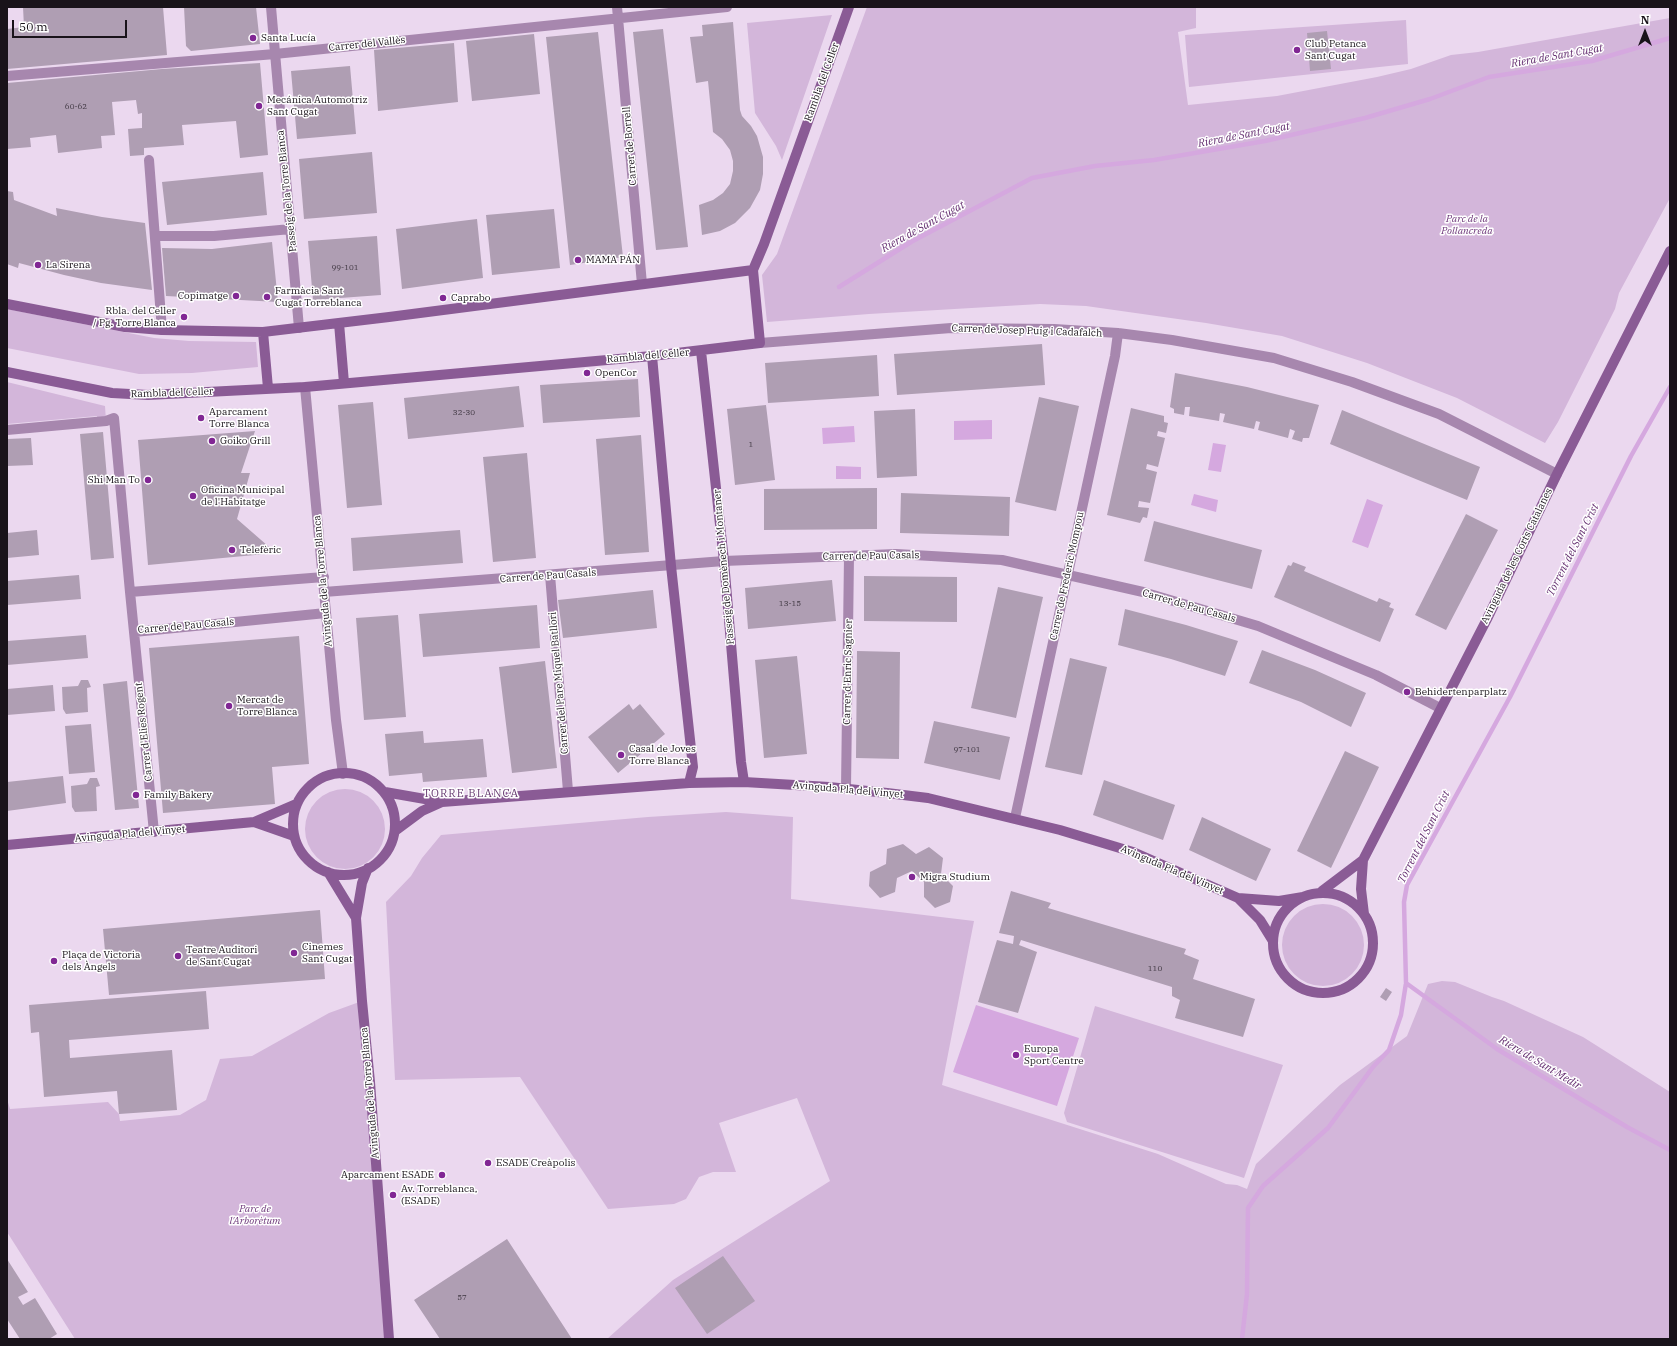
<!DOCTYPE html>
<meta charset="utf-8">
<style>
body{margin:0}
#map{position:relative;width:1677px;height:1346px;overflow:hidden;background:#ebd8ef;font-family:"IBM Plex Serif",serif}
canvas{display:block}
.frame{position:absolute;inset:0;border:8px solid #19131a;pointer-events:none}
.north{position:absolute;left:1625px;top:12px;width:40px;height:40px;-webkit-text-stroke:3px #fff;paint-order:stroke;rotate:0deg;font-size:11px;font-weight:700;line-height:16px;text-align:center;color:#19131a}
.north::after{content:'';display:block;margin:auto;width:14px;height:18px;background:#19131a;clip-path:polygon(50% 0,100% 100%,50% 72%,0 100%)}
.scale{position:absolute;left:12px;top:20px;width:115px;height:18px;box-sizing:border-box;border:2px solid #19131a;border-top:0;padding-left:5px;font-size:12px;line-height:14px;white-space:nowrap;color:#19131a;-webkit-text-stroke:3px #fff;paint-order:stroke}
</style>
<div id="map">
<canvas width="1677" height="1346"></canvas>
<div class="frame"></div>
<div class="north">N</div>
<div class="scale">50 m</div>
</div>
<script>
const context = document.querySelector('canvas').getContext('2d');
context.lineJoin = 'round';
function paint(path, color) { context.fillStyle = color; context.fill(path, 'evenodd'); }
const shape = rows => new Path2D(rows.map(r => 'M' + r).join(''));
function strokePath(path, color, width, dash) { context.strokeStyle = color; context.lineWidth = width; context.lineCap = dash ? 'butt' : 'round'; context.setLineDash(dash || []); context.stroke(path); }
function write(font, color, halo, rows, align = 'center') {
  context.font = font + ' "IBM Plex Serif",serif'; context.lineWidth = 3; context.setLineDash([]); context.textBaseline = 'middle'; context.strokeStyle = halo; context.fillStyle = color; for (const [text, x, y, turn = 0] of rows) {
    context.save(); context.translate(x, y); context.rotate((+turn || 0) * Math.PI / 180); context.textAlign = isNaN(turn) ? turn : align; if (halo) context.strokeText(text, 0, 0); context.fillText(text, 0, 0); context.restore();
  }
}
const green = shape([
 [867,7,1196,7,1196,28,1178,32,1188,105,1277,96,1377,77,1411,69,1451,55,1478,52,1670,18,1670,198,1619,293,1615,309,1558,422,1545,443,1457,398,1367,363,1282,336,1206,323,1086,306,1040,304,869,314,767,322,762,275,777,254],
 [832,15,782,160,776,146,755,113,747,23],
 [1406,20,1408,64,1189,87,1185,35],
 [7,309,154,338,189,341,256,342,258,367,192,373,139,374,7,348],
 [7,382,105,406,106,421,97,422,97,416,7,424],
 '305 829a40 40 0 1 1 80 0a40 40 0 1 1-80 0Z',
 [726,812,793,817,791,899,974,921,942,1085,1158,1154,1226,1184,1237,1185,1247,1189,1256,1164,1340,1085,1407,1036,1428,984,1442,981,1455,982,1492,997,1504,1001,1583,1037,1670,1092,1670,1339,607,1339,673,1280,830,1181,797,1098,719,1123,736,1172,713,1172,699,1177,686,1199,674,1204,608,1209,520,1077,395,1080,386,902,411,876,422,858,441,835,648,817],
 '1282 945a41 41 0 1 1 82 0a41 41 0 1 1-82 0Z',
 [362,1001,389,1339,75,1339,7,1232,7,1099,10,1109,108,1102,119,1114,120,1121,180,1115,206,1100,220,1059,252,1056,329,1013],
 [1095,1006,1283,1065,1244,1178,1067,1122,1064,1113]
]);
const water = shape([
 [992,420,992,439,954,440,954,421],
 [854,426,855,442,823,444,822,428],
 [1213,443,1226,445,1221,472,1208,470],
 [836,466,861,467,861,479,836,479],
 [1194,494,1218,500,1216,512,1191,505],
 [1367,499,1383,505,1368,548,1352,542],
 [976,1005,1079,1038,1057,1106,953,1072]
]);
const stream = shape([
 [839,287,911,242,1032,178,1095,166,1154,160,1265,141,1365,118,1430,99,1489,77,1592,61,1670,38],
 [1406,983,1497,1049,1627,1127,1670,1150],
 [1242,1339,1247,1294,1248,1208,1263,1186,1328,1128,1373,1067,1389,1050,1401,1015,1406,983,1404,902,1407,885,1510,697,1631,456,1670,387]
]);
const building = shape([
 [23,7,163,7,167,55,7,69,7,29,24,27],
 [184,7,256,7,260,44,191,51,186,46],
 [733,22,740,110,742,116,751,126,757,136,763,157,763,174,760,190,750,208,735,223,720,231,702,235,699,205,713,200,723,193,730,184,733,171,733,161,730,150,722,139,713,132,708,81,696,83,690,37,703,36,702,25],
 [663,29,688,247,656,250,633,32],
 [1327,31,1331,69,1310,71,1307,33],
 [598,32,623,257,570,265,546,37],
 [534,34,540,94,472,101,466,41],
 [454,43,458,102,378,111,374,50],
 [260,63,268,155,240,158,236,121,182,125,184,145,144,148,144,155,130,156,128,129,142,128,142,113,138,114,136,100,112,102,115,135,101,136,102,148,58,153,56,135,30,138,31,147,7,149,7,83,162,69],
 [350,66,356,134,297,139,291,71],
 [372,152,377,213,304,219,299,159],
 [263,172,267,215,167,225,162,182],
 [7,191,13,192,14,200,57,216,56,208,102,217,145,223,152,290,101,283,64,275,19,263,18,268,7,264],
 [554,209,560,268,492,275,486,215],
 [477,219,483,278,402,289,396,229],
 [377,236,381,295,313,300,308,241],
 [272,242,278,302,166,296,162,248,212,249],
 [1042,344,1045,385,897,395,894,354],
 [877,355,879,396,768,403,765,363],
 [1175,373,1247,387,1319,405,1309,438,1303,438,1302,442,1292,439,1295,431,1290,429,1288,438,1258,430,1260,422,1256,421,1254,429,1223,422,1225,414,1220,413,1219,421,1189,416,1190,407,1185,407,1184,415,1174,413,1174,409,1170,407],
 [638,379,640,417,543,423,540,385],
 [519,386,524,427,408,439,404,398],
 [1039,397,1079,406,1056,511,1015,502],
 [373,402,382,505,347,508,338,405],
 [766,405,775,480,735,485,727,409],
 [1131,408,1164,416,1164,422,1168,423,1166,433,1158,431,1157,436,1165,438,1158,467,1147,464,1146,469,1157,472,1150,503,1139,501,1138,507,1149,508,1147,518,1143,517,1140,523,1107,515],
 [915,409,917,476,877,478,874,411],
 [1342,410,1480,467,1467,500,1330,444],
 [255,431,241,473,250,473,237,519,276,553,148,565,138,440],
 [103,432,114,558,91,560,80,434],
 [641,435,649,552,605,555,596,439],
 [31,438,33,465,7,466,7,439],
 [527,453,536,558,493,562,483,457],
 [877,488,877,529,764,530,764,489],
 [901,493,1010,497,1009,536,900,533],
 [1466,514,1498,530,1446,630,1415,615],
 [1154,521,1262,550,1252,589,1144,561],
 [37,530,39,555,7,558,7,533],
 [460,530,463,563,353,571,351,538],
 [1293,562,1306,567,1304,571,1377,602,1379,598,1391,603,1389,607,1394,609,1380,642,1274,597,1288,565,1291,566],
 [79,575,81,599,7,605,7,581],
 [864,576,957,577,957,622,864,621],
 [832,580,836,621,748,629,745,588],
 [998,587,1043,597,1016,718,971,708],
 [653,590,657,628,563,638,558,600],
 [537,605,540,648,423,657,419,614],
 [1125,609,1186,625,1238,641,1225,676,1171,659,1118,645],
 [398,615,406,717,364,720,356,618],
 [86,635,88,658,7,665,7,641],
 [299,636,309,764,272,767,275,804,163,813,149,648],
 [1262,650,1315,670,1366,693,1351,727,1301,702,1249,683],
 [857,651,900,652,899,759,856,758],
 [797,656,807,754,764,758,755,660],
 [1070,658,1107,667,1082,775,1045,767],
 [545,661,557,768,512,773,499,667],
 [81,680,88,680,91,687,87,688,88,712,66,714,63,709,62,687,78,686],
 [127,681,139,808,115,810,103,684],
 [53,685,55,711,7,715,7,689],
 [629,704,633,710,640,704,665,734,618,773,588,737],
 [934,721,1010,737,1000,780,924,763],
 [91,724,95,772,69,774,65,726],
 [423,731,424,743,483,739,487,777,423,782,422,773,389,776,385,734],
 [1345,751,1379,767,1331,868,1297,851],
 [63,776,66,803,7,811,7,782],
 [90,778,97,778,100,786,96,787,97,811,75,812,72,807,71,786,87,784],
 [1104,780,1175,805,1163,840,1093,815],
 [1202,817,1271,849,1256,881,1189,850],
 [903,844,916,854,929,847,943,858,941,874,953,886,950,902,935,908,924,897,924,882,912,871,897,878,895,892,880,898,869,886,870,872,886,864,887,849],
 [1011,891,1051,903,1048,908,1186,949,1184,954,1199,960,1193,979,1255,999,1243,1037,1175,1018,1180,1000,1172,996,1172,987,1021,940,1019,945,1037,952,1018,1013,978,1002,997,940,1013,944,1014,936,999,933],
 [320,910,325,979,109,995,103,929],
 [1386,988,1392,992,1386,1001,1380,997],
 [206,991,209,1029,69,1040,70,1058,172,1050,177,1110,119,1114,117,1091,44,1097,39,1032,31,1033,29,1005],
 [507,1239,572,1339,440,1339,414,1300],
 [723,1256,755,1301,707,1334,675,1288],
 [7,1259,28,1292,18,1297,23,1305,35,1298,57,1334,49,1339,20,1339,7,1319]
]);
const street = shape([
 [271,7,299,328],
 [617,7,642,284],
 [7,76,275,54,727,7],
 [149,160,162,330],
 [155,236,214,236,291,229],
 [760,343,951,328,1054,329,1118,333,1172,340,1274,358,1352,382,1439,414,1557,474],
 [305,387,336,720,343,774],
 [7,430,106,421,114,418,130,592],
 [550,575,568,791],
 [324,577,130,592,134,632,326,613],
 [324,592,724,561,896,554,1002,560,1143,592,1258,626,1376,675,1440,708],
 [134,632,154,832],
 [846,788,849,556],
 [1015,818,1115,356,1118,333]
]);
const secondary = shape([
 [7,304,125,327,162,330,263,332,389,317,753,270],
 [339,323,344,383],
 [263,332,268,388],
 [701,351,724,561,741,762,744,782],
 [652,356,671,566,693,767,689,783],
 [7,372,112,393,148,395,305,387,652,356,760,343,753,270,764,244,849,7],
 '293 824a51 51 0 1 1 102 0a51 51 0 1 1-102 0Z',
 [385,792,442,802,689,783,744,782,829,787,887,793,928,798,1060,830,1133,852,1238,898,1279,901,1303,897],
 [254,822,294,836],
 [395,831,422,811,442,802],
 [7,845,254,822,296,804],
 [368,868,362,883,356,918,362,1001,370,1082,389,1339],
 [328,872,356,918],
 [1322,891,1363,860],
 '1273 943a50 50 0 1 1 100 0a50 50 0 1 1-100 0Z',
 [1238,898,1260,920,1273,941],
 [1364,914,1361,889,1363,860,1487,619,1557,474,1670,251]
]);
const markers = [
 [253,38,4,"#812794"],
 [1297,50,4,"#812794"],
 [259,106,4,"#812794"],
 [578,260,4,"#812794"],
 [38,265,4,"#812794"],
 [236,296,4,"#812794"],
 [267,297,4,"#812794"],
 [443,298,4,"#812794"],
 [184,317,4,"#812794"],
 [587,373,4,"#812794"],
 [201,418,4,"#812794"],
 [212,441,4,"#812794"],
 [148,480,4,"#812794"],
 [193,496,4,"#812794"],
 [232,550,4,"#812794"],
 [1407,692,4,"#812794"],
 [229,706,4,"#812794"],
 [621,755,4,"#812794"],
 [136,795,4,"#812794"],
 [912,877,4,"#812794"],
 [294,953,4,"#812794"],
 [178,956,4,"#812794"],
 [54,961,4,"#812794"],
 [1016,1055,4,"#812794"],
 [488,1163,4,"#812794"],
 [442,1175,4,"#812794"],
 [393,1195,4,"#812794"]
];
const numberNames = [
 ["60-62",76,107],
 ["99-101",345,268],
 ["32-30",464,413],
 ["1",751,445],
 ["13-15",790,604],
 ["97-101",967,750],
 ["110",1155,969],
 ["57",462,1298]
];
const poiNames = [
 ["Santa Lucía",261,38],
 ["Club Petanca",1305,44],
 ["Sant Cugat",1305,56],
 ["Mecánica Automotriz",267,100],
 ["Sant Cugat",267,112],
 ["MAMA PÁN",586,260],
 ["La Sirena",46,265],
 ["Farmàcia Sant",275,291],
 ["Cugat Torreblanca",275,303],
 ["Copimatge",228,296,"right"],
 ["Caprabo",451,298],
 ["Rbla. del Celler",176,311,"right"],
 ["/ Pg. Torre Blanca",176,323,"right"],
 ["OpenCor",595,373],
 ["Aparcament",209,412],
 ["Torre Blanca",209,424],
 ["Goiko Grill",220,441],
 ["Shi Man To",140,480,"right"],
 ["Oficina Municipal",201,490],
 ["de l'Habitatge",201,502],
 ["Telefèric",240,550],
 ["Behidertenparplatz",1415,692],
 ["Mercat de",237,700],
 ["Torre Blanca",237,712],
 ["Casal de Joves",629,749],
 ["Torre Blanca",629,761],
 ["Family Bakery",144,795],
 ["Migra Studium",920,877],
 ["Cinemes",302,947],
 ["Sant Cugat",302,959],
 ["Teatre Auditori",186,950],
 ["de Sant Cugat",186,962],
 ["Plaça de Victoria",62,955],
 ["dels Àngels",62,967],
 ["Europa",1024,1049],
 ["Sport Centre",1024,1061],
 ["ESADE Creàpolis",496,1163],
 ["Aparcament ESADE",434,1175,"right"],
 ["Av. Torreblanca,",401,1189],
 ["(ESADE)",401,1201]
];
const streetNames = [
 ["Carrer del Vallès",367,44,-6],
 ["Rambla del Celler",822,82,-70],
 ["Carrer de Borrell",630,146,-95],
 ["Passeig de la Torre Blanca",287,191,-96],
 ["Carrer de Josep Puig i Cadafalch",1027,331,2],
 ["Rambla del Celler",648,356,-5],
 ["Rambla del Celler",172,393,-2],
 ["Carrer de Pau Casals",871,556,-1],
 ["Avinguda de les Corts Catalanes",1517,556,-64],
 ["Passeig de Domènech i Montaner",724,567,-95],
 ["Carrer de Pau Casals",548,576,-4],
 ["Carrer de Frederic Mompou",1067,576,-78],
 ["Avinguda de la Torre Blanca",323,581,-95],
 ["Carrer de Pau Casals",1189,606,16],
 ["Carrer de Pau Casals",186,626,-5],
 ["Carrer d'Enric Sagnier",848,672,-89],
 ["Carrer del Pare Miquel Batllori",559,683,-95],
 ["Carrer d'Elies Rogent",144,732,-96],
 ["Avinguda Pla del Vinyet",848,790,5],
 ["Avinguda Pla del Vinyet",130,834,-5],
 ["Avinguda Pla del Vinyet",1172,870,23],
 ["Avinguda de la Torre Blanca",370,1093,-95]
];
const parkNames = [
 ["Parc de la",1467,219],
 ["Pollancreda",1467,231],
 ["Parc de",255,1209],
 ["l'Arborètum",255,1221]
];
const waterNames = [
 ["Riera de Sant Cugat",1557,56,-10],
 ["Riera de Sant Cugat",1244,135,-11],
 ["Riera de Sant Cugat",923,227,-29],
 ["Torrent del Sant Crist",1573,550,-63],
 ["Torrent del Sant Crist",1424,837,-63],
 ["Riera de Sant Medir",1540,1063,31]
];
const neighbourhoodNames = [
 ["TORRE BLANCA",471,794]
];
paint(green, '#d3b6da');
paint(water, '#d5a8df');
strokePath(stream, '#d5a8df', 4.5);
paint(building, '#af9eb3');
strokePath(street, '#a787ae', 10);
strokePath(secondary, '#8a5b95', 10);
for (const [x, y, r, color] of markers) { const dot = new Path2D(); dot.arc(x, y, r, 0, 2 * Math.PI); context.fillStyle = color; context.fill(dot); strokePath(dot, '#fff', 1.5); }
write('8px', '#3e3640', null, numberNames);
write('10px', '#19131a', '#fff', poiNames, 'left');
write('10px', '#19131a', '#fff', streetNames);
write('italic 10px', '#6e387a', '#fff', parkNames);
write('italic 11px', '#642e70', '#fff', waterNames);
context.letterSpacing = '1px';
write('11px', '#673b71', '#fff', neighbourhoodNames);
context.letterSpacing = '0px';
</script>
